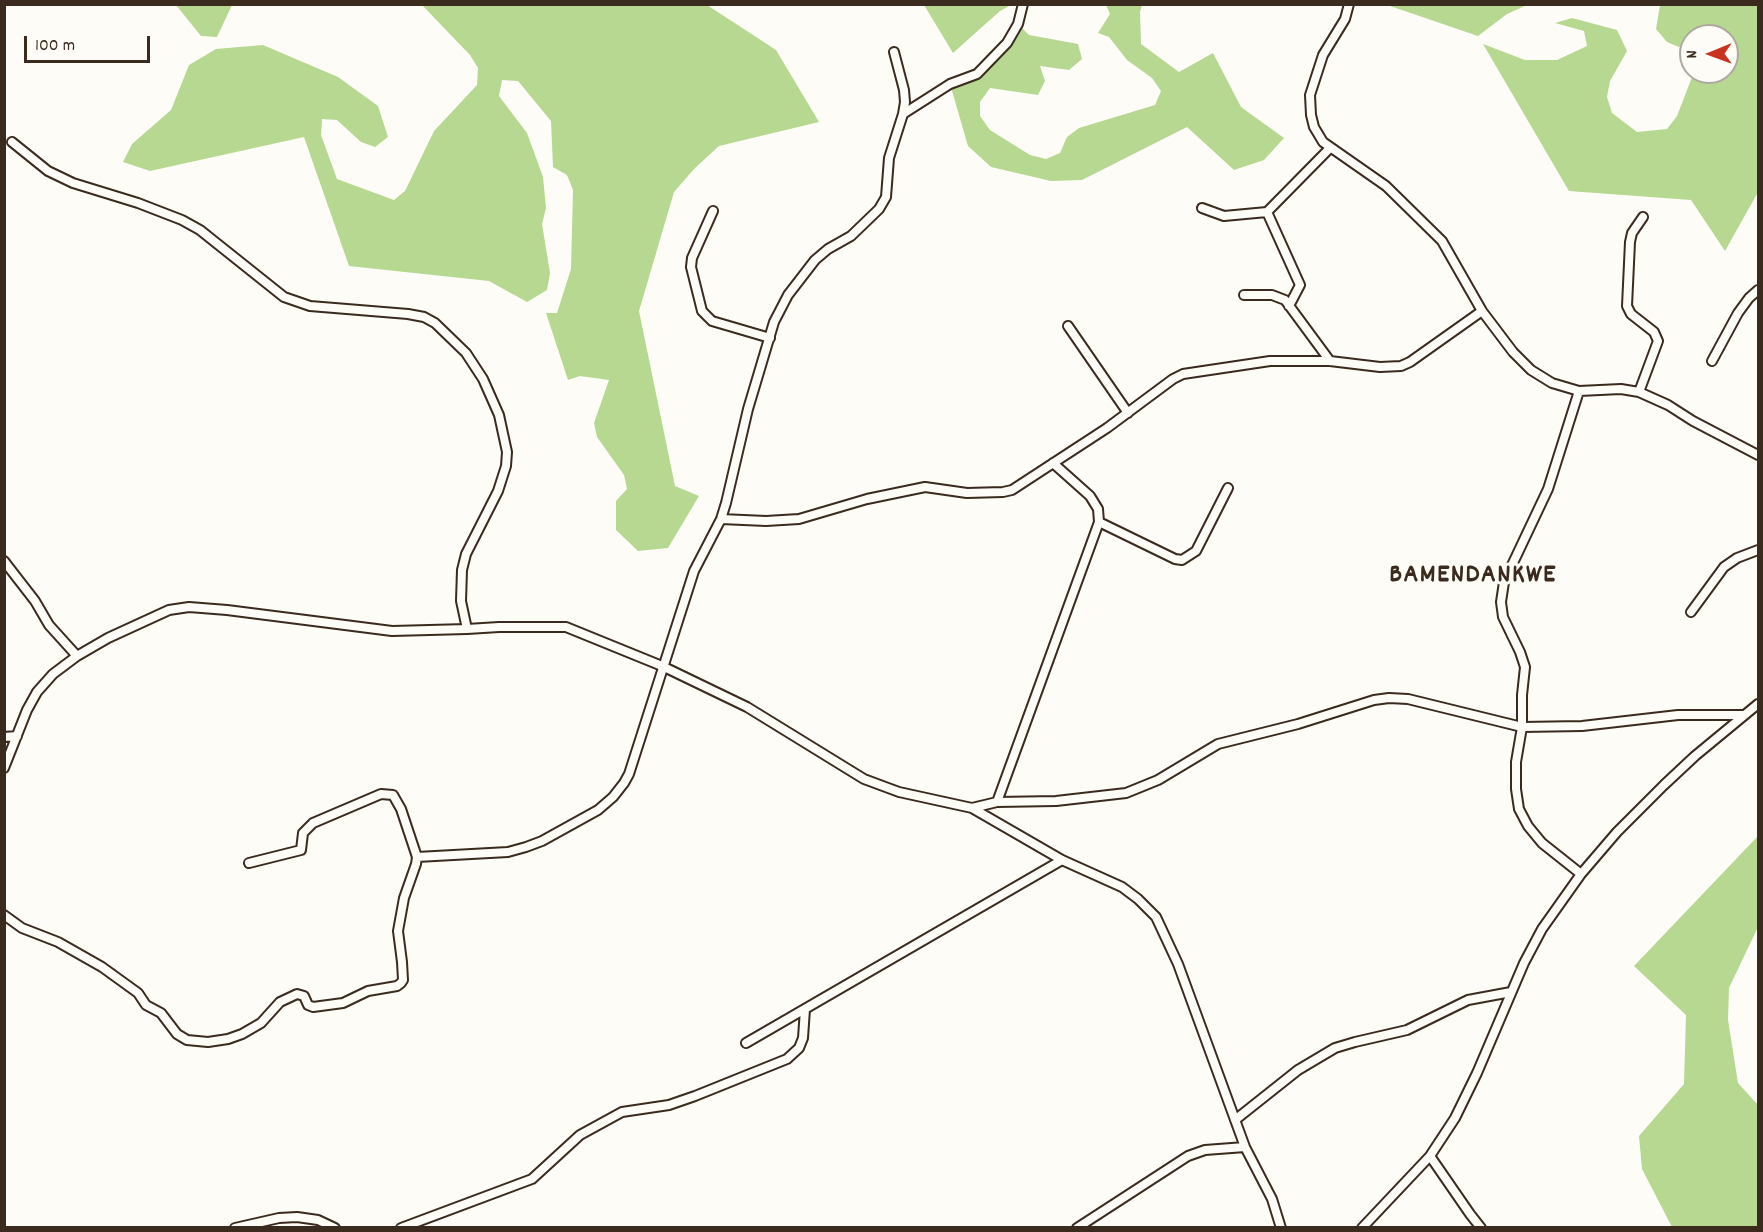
<!DOCTYPE html>
<style>
body{margin:0}
#map{position:relative;width:1763px;height:1232px;overflow:hidden;background:#fdfcf7;font-family:Dekko,sans-serif}
canvas{display:block}
.frame{position:absolute;inset:0;border:6px solid #3b2a1e;pointer-events:none}
.north{position:absolute;left:1679px;top:24px;width:60px;height:60px;box-sizing:border-box;background:#fdfcf7;border:2px solid #afa8a0;border-radius:50%;rotate:269deg;font-size:16px;font-weight:700;line-height:24px;text-align:center;color:#3b2a1e}
.north::after{content:'';display:block;margin:auto;width:21px;height:27px;background:#c8321e;clip-path:polygon(50% 0,100% 100%,50% 72%,0 100%)}
.scale{position:absolute;left:24px;top:36px;width:126px;height:27px;box-sizing:border-box;border:3px solid #3b2a1e;border-top:0;padding-left:8px;font-size:18px;line-height:21px;white-space:nowrap;color:#3b2a1e;-webkit-text-stroke:4px #fdfcf7;paint-order:stroke}
</style>
<div id="map">
<canvas width="1763" height="1232"></canvas>
<div class="frame"></div>
<div class="north">N</div>
<div class="scale">100 m</div>
</div>
<script>
const context = document.querySelector('canvas').getContext('2d');
context.lineJoin = 'round';
function paint(path, color) { context.fillStyle = color; context.fill(path, 'evenodd'); }
const shape = rows => new Path2D(rows.map(r => 'M' + r).join(''));
function strokePath(path, color, width, dash) { context.strokeStyle = color; context.lineWidth = width; context.lineCap = dash ? 'butt' : 'round'; context.setLineDash(dash || []); context.stroke(path); }
function write(font, color, halo, rows, align = 'center') {
  context.font = font + ' Dekko,sans-serif'; context.lineWidth = 6; context.setLineDash([]); context.textBaseline = 'middle'; context.strokeStyle = halo; context.fillStyle = color; for (const [text, x, y, turn = 0] of rows) {
    context.save(); context.translate(x, y); context.rotate((+turn || 0) * Math.PI / 180); context.textAlign = isNaN(turn) ? turn : align; if (halo) context.strokeText(text, 0, 0); context.fillText(text, 0, 0); context.restore();
  }
}
const green = shape([
 [176,5,232,5,217,37,201,36],
 [422,5,707,5,776,50,819,122,719,146,694,169,674,192,639,311,675,486,699,496,668,548,638,551,616,530,616,501,627,489,624,475,597,437,594,423,609,380,580,376,568,380,546,313,557,313,571,269,573,190,567,175,553,167,551,121,518,81,502,80,499,96,527,133,543,177,546,208,542,224,550,273,547,290,527,302,489,281,349,266,304,137,150,171,123,162,132,144,171,110,189,65,216,49,263,45,338,77,378,106,388,137,375,147,361,142,337,120,322,119,321,135,337,179,394,200,405,191,434,131,477,85,478,68,470,55],
 [924,5,1011,5,1000,11,953,53],
 [1106,5,1142,5,1140,12,1141,44,1179,72,1213,53,1241,107,1284,138,1264,160,1234,170,1187,127,1082,180,1051,181,991,167,968,146,950,84,977,74,1018,24,1029,35,1078,44,1082,59,1069,70,1040,66,1045,81,1038,95,990,88,980,102,980,116,990,130,1030,155,1046,159,1060,153,1067,137,1079,128,1155,105,1161,91,1152,78,1127,60,1109,37,1098,33,1110,14],
 [1387,5,1527,5,1507,14,1478,36],
 [1660,5,1758,5,1758,192,1725,251,1691,200,1569,191,1483,44,1525,60,1557,60,1587,46,1584,31,1555,23,1572,18,1617,30,1627,51,1610,81,1607,97,1612,113,1637,132,1667,129,1677,116,1694,72,1727,72,1727,36,1691,36,1691,52,1667,42,1656,29],
 [1758,836,1758,927,1729,988,1728,1020,1738,1083,1758,1105,1758,1227,1672,1227,1642,1169,1639,1136,1684,1084,1686,1015,1634,966]
]);
const street = shape([
 [1349,4,1345,19,1323,55,1310,95,1311,115,1314,127,1323,142,1386,186,1442,241,1482,311,1513,352,1531,370,1552,383,1579,391,1621,389,1639,392,1668,405,1693,421,1758,455],
 [903,114,950,84,977,74,1007,43,1018,24,1023,4],
 [12,142,48,171,73,183,138,203,182,220,200,230,284,297,310,306,408,314,424,317,435,323,466,353,483,379,499,415,507,452,506,466,498,491,466,554,462,570,461,601,467,629],
 [1202,208,1224,216,1267,212,1330,148],
 [713,211,692,258,691,267,702,311,712,321,770,338],
 [1267,212,1300,285,1289,306],
 [1244,295,1272,295,1285,300,1330,361],
 [1068,326,1128,413],
 [1712,361,1738,313,1749,298,1758,290],
 [1579,391,1548,489,1504,582,1501,602,1503,617,1520,652,1525,667,1522,695,1522,727,1516,762,1516,789,1519,809,1528,826,1542,843,1581,874],
 [1639,392,1658,341,1654,332,1631,314,1627,306,1630,242,1632,233,1643,217],
 [721,519,766,521,799,519,867,499,925,487,967,493,1003,492,1012,490,1107,428,1173,379,1183,374,1270,361,1330,361,1380,367,1401,366,1410,362,1482,311],
 [1099,522,1175,559,1182,560,1196,551,1228,488],
 [4,561,35,601,49,625,77,656],
 [1691,612,1724,567,1737,558,1758,550],
 [4,737,17,736],
 [4,768,27,710,37,692,53,674,77,656,108,638,169,610,189,607,227,610,392,631,467,629,499,627,566,627,662,666,747,707,864,779,899,792,972,808,1062,860,1122,887,1138,899,1156,917,1178,964,1245,1147,1272,1199,1281,1228],
 [997,802,1056,801,1126,793,1158,780,1218,744,1298,724,1374,700,1389,698,1408,699,1522,727,1582,726,1678,715,1744,715],
 [972,808,997,802,1099,522,1098,509,1090,496,1053,463],
 [417,857,508,852,526,847,542,841,598,810,613,797,624,783,629,774,694,571,721,519,726,503,748,409,774,322,788,295,815,260,828,249,851,236,879,209,886,197,889,158,903,114,905,102,904,90,894,52],
 [4,915,22,928,58,942,102,967,138,993,146,1005,161,1013,177,1034,187,1040,208,1042,228,1039,242,1034,261,1023,280,1002,297,994,304,996,308,1005,313,1007,343,1003,368,991,397,986,401,983,403,980,402,962,398,931,404,898,416,864,417,857,401,809,393,795,381,794,313,823,303,833,301,850,249,863],
 [746,1043,1062,860],
 [1235,1120,1298,1070,1335,1048,1355,1042,1407,1030,1468,1000,1511,992],
 [1430,1156,1470,1214,1481,1228],
 [235,1228,279,1218,297,1217,318,1220,335,1228],
 [401,1228,532,1179,580,1135,622,1112,669,1105,695,1096,787,1059,799,1048,803,1038,805,1009],
 [1077,1228,1188,1156,1205,1150,1245,1147],
 [1362,1228,1430,1156,1455,1118,1477,1073,1524,963,1542,929,1581,874,1617,832,1664,785,1695,756,1758,704]
]);
const districtNames = [
 ["BAMENDANKWE",1473,577]
];
paint(green, '#b7d891');
strokePath(street, '#3b2a1e', 12);
strokePath(street, '#fdfcf7', 8);
context.letterSpacing = '1.5px';
write('bold 27px', '#3b2a1e', '#fdfcf7', districtNames);
context.letterSpacing = '0px';
</script>
